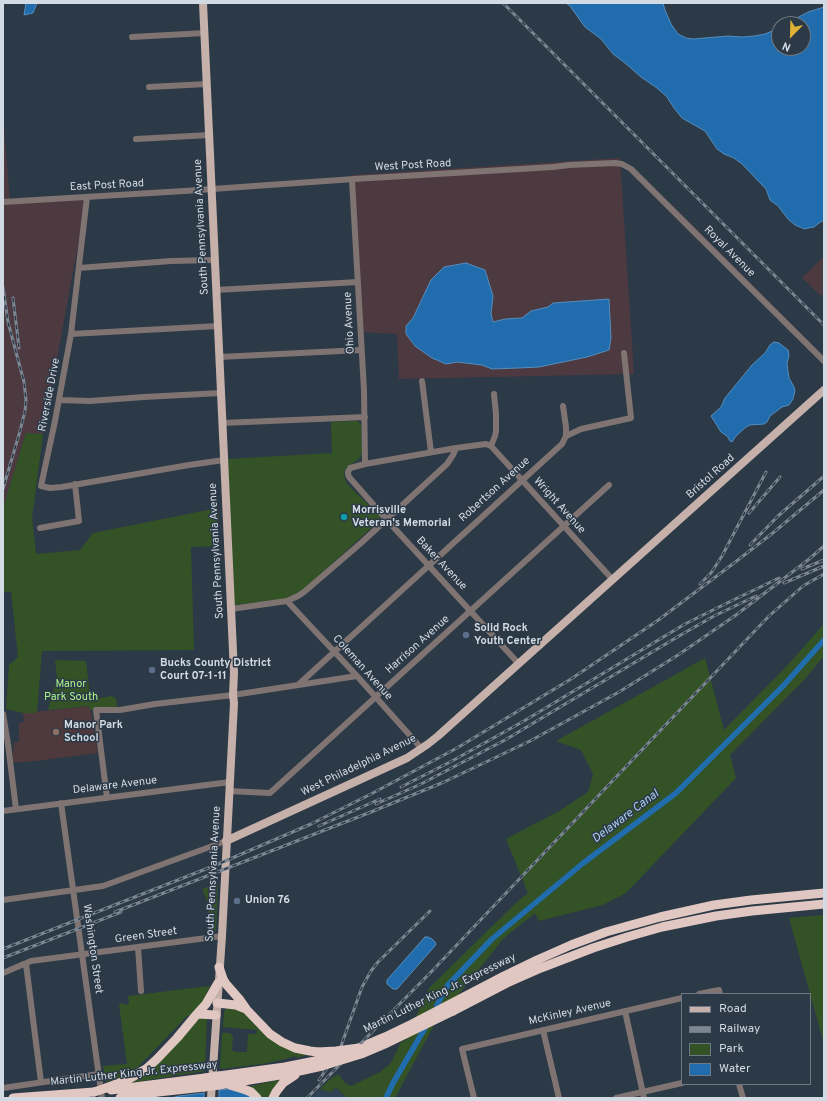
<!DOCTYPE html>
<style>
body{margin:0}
#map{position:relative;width:827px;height:1101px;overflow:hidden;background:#2c3947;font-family:Overpass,sans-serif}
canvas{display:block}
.frame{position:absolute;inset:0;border:4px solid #d2dae3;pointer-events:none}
.legend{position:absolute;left:681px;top:993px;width:130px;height:92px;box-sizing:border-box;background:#2c3947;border:1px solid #6e7985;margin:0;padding:5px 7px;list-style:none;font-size:12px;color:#d2dae3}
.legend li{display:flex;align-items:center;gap:8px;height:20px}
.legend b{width:20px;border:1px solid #6e7985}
.north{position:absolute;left:771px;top:16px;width:40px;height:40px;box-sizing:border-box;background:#2c3947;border:1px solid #6e7985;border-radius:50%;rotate:203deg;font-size:11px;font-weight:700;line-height:16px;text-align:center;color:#d2dae3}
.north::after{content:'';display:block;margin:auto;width:14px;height:18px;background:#deb133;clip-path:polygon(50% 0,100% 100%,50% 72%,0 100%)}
</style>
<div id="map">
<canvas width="827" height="1101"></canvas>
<div class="frame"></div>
<ul class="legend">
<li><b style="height:5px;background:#c5b0aa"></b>Road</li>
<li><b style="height:5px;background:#7b8692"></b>Railway</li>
<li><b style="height:11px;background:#335327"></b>Park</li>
<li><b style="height:11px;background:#216cac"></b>Water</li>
</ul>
<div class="north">N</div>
</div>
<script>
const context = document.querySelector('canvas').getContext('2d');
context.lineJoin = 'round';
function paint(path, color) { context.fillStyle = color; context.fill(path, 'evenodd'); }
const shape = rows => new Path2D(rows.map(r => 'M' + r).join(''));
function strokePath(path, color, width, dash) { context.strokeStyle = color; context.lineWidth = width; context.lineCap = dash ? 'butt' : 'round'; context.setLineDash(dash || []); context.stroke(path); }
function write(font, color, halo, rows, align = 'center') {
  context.font = font + ' Overpass,sans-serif'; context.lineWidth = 3; context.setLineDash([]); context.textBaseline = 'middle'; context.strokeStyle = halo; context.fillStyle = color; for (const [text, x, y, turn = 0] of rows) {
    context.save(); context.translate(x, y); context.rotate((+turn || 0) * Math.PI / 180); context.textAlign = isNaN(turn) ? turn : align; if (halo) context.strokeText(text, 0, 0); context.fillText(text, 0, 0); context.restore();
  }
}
const built = shape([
 [320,1089,330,1092,332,1091,335,1089,338,1090,346,1098,311,1098]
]);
const industrial = shape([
 [3,115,10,201,87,197,43,434,26,433,3,508],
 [620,158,634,374,399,379,397,334,360,332,352,175],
 [824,256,824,296,820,295,802,278]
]);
const education = shape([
 [90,706,98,753,36,761,12,763,14,742,19,742,19,723,24,722,23,713]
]);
const green = shape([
 [351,421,358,421,361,425,362,452,360,458,353,463,349,465,346,468,344,473,345,479,348,485,379,515,380,518,379,521,305,588,296,594,284,599,234,605,228,459,332,453,331,422],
 [26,433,43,434,32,518,36,554,80,550,93,533,218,508,220,546,191,547,194,650,42,651,37,713,23,713,6,709,9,665,18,657,11,592,3,592,3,508],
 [824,624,824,656,805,679,730,755,736,778,626,893,603,905,539,921,535,913,504,938,434,1025,395,1098,347,1098,338,1089,335,1088,332,1091,329,1092,320,1089,330,1079,337,1075,339,1075,345,1083,351,1086,380,1072,391,1063,401,1042,405,1040,429,988,518,901,528,893,506,839,559,811,588,792,593,774,581,750,556,741,705,658,724,730,785,668],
 [55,660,86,661,90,696,98,696,99,698,112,696,114,697,116,699,117,705,116,707,90,710,89,706,48,710,57,677],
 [218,884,216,930,211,931,207,900,202,889],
 [824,915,824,1044,789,918],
 [210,986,203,1001,203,1002,190,1017,188,1015,138,1067,118,1078,106,1082,103,1066,127,1064,119,1004,123,1003,124,1005,129,1004,128,996],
 [227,1007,236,1008,246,1015,258,1028,277,1044,278,1044,307,1055,297,1058,296,1056,281,1060,262,1064,220,1069,222,1033,230,1033,233,1036,232,1050,235,1052,247,1052,248,1034,256,1034,257,1030,223,1027,224,1012],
 [207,1018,205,1071,123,1084,198,1019],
 [284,1079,270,1098,261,1098,250,1086]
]);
const water = shape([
 [26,3,37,3,33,13,24,15,26,3],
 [566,3,663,3,665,10,671,24,678,34,686,38,693,39,728,36,742,37,754,36,765,34,779,28,779,48,803,48,803,24,786,24,808,12,824,7,824,220,819,223,814,227,808,228,805,229,795,225,788,219,778,206,770,200,766,189,742,164,734,158,724,154,717,149,705,131,682,118,674,108,667,97,657,88,641,77,625,63,613,54,601,39,585,27,570,6,566,3],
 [466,263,485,270,493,296,491,314,493,322,505,319,522,318,531,311,548,307,553,303,609,299,611,338,609,350,587,357,539,367,518,368,492,369,482,365,457,362,446,364,432,358,415,346,406,334,406,326,413,318,431,280,444,267,466,263],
 [774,342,779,343,788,350,789,355,787,364,789,378,794,387,795,391,793,399,789,405,782,407,770,416,767,422,764,424,750,425,746,427,736,436,732,442,730,441,727,436,721,432,711,416,721,407,725,398,752,365,765,353,770,345,774,342],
 [425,937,428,937,432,939,435,942,436,944,434,947,397,989,393,989,387,984,387,980,425,937],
 [230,1089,238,1090,254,1098,219,1098,219,1090,230,1089],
 [204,1093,204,1098,171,1098,179,1096,204,1093]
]);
const canal = shape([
 [437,1005,448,985,492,939,582,864,676,793,784,685,824,640],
 [386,1098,393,1083,425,1028]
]);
const minor = shape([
 [132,37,205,33],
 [149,87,207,84],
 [136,139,210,135],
 [352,180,364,390,365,464],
 [87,197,71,334,55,421,41,486,50,488,62,487,189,465,224,460],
 [3,202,184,191,354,179,553,167,569,165,615,163,622,164,631,169,824,361],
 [79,268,171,261,215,260],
 [216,290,358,282],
 [71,334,218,326],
 [219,357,361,350],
 [422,381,431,452],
 [59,400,90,401,144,397,221,393],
 [563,406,566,427,566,436],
 [222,423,365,417],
 [491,446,486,444,456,448,365,464,350,468,348,472,348,474,349,477,386,519,519,664],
 [491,446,613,580],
 [491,446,495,436,496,431,496,414,494,394],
 [40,528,79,521,75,484],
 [287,601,357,676,422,749],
 [231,609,287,601,298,596,304,592,361,543,447,464,453,455,456,448],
 [299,684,562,444,566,436,581,429,631,418,624,353],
 [3,714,8,744,16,809],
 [229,791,270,793,609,485],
 [107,798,96,710,120,710,155,704,233,695,357,676],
 [61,803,102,1098],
 [3,811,230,782],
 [3,900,103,886,226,841],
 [138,947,141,991],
 [26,964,41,1082],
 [3,973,31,961,222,936],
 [699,994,719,990,720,994],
 [625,1011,644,1098],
 [543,1030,559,1098],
 [739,1084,743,1098],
 [3,1088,99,1074],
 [474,1098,462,1049,682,998],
 [616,1098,682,1083]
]);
const major = shape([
 [203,3,234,673,233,695,234,703,222,936,211,1098],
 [226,841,407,758,428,744,438,736,824,390]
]);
const highway = shape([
 [219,967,223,979,226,984,240,1000,247,1010,270,1034,282,1042,295,1048,310,1051,318,1052],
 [217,1003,236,1005,246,1009],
 [453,1011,507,983,541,968,593,948,627,937,662,927,716,916,752,911,824,904],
 [197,1014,206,1004,218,983],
 [359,1048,385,1037,412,1024,504,976,537,960,571,945,606,932,660,917,714,905,751,900,824,893],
 [219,1076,285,1067,320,1060],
 [219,1085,286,1074,322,1066],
 [230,1085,246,1090,251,1092,257,1098],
 [106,1088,127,1080,146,1069,157,1059,177,1038,197,1014,216,1015],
 [111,1090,205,1078],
 [13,1098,94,1092],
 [120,1098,158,1092,204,1087],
 [273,1098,276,1092,283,1083,295,1075]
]);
const rail = shape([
 [503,3,824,325],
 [3,287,8,322,24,382,26,400,25,411,20,431,3,489],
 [13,298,19,348],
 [749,513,780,477],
 [750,545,778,516,823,477],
 [802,569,824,560],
 [784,583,824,566],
 [700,584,711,573,722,556,766,472],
 [401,787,452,761,524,721,655,642,685,624,721,606,779,578],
 [376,804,421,784,505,740,679,636,714,616,756,596],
 [319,826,380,799],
 [115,912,371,812,444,782,530,741,619,692,678,655,736,615,808,560,824,546],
 [3,949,216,865,311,824,371,794,457,748,571,679,657,621,734,563,774,532,824,490],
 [3,958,121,912],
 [319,1080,340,1049,362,987,371,971,378,962,430,911],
 [307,1098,433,970,769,616,803,586,824,574]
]);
const highwayBridge = shape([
 [318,1052,336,1051,359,1048],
 [320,1060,338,1054],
 [322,1066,361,1054,387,1043,453,1011],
 [205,1078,219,1076],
 [204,1087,219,1085],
 [94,1092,106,1088]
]);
const markers = [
 [344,517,4,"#0f9aa8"],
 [466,635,4,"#5c6f8a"],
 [152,670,4,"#5c6f8a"],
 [56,732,4,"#8d6e63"],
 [237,901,4,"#5c6f8a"]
];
const streetNames = [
 ["West Post Road",413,166,-3],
 ["East Post Road",107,186,-3],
 ["South Pennsylvania Avenue",202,227,-93],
 ["Royal Avenue",729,252,45],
 ["Ohio Avenue",350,323,-93],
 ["Riverside Drive",50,395,-79],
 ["Bristol Road",711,477,-42],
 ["Robertson Avenue",495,490,-42],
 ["Wright Avenue",559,506,48],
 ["South Pennsylvania Avenue",217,551,-93],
 ["Baker Avenue",441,564,47],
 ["Harrison Avenue",418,645,-42],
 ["Coleman Avenue",362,668,48],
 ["West Philadelphia Avenue",359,766,-26],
 ["Delaware Avenue",115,786,-7],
 ["South Pennsylvania Avenue",214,874,-87],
 ["Green Street",146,936,-8],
 ["Washington Street",92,949,82],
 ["Martin Luther King Jr. Expressway",440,994,-26],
 ["McKinley Avenue",570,1013,-13],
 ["Martin Luther King Jr. Expressway",134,1074,-6]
];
const poiNames = [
 ["Morrisville",352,511],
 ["Veteran's Memorial",352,524],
 ["Solid Rock",474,629],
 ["Youth Center",474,642],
 ["Bucks County District",160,664],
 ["Court 07-1-11",160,677],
 ["Manor Park",64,726],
 ["School",64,739],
 ["Union 76",245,901]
];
const parkNames = [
 ["Manor",71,685],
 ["Park South",71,698]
];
const waterNames = [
 ["Delaware Canal",626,817,-37]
];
paint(built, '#304255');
paint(industrial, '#4d3940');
paint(education, '#4e393c');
paint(green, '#335327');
paint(water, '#216cac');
strokePath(water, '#568dbc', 1);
strokePath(canal, '#216cac', 5.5);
strokePath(minor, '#7f7472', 6);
strokePath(major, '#c5b0aa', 8);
strokePath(highway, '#e1c7c1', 9);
strokePath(rail, '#7b8692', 3);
strokePath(rail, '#2c3947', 1.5, [4.5]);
strokePath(highwayBridge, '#e1c7c1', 9);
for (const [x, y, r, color] of markers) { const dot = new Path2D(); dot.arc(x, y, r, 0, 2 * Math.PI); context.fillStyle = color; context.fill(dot); strokePath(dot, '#2c3947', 1.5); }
write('11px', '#d2dae3', '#2c3947', streetNames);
write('bold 11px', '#d2dae3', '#2c3947', poiNames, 'left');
write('11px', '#a8f28b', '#2c3947', parkNames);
write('italic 12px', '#abcef0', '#2c3947', waterNames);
</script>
